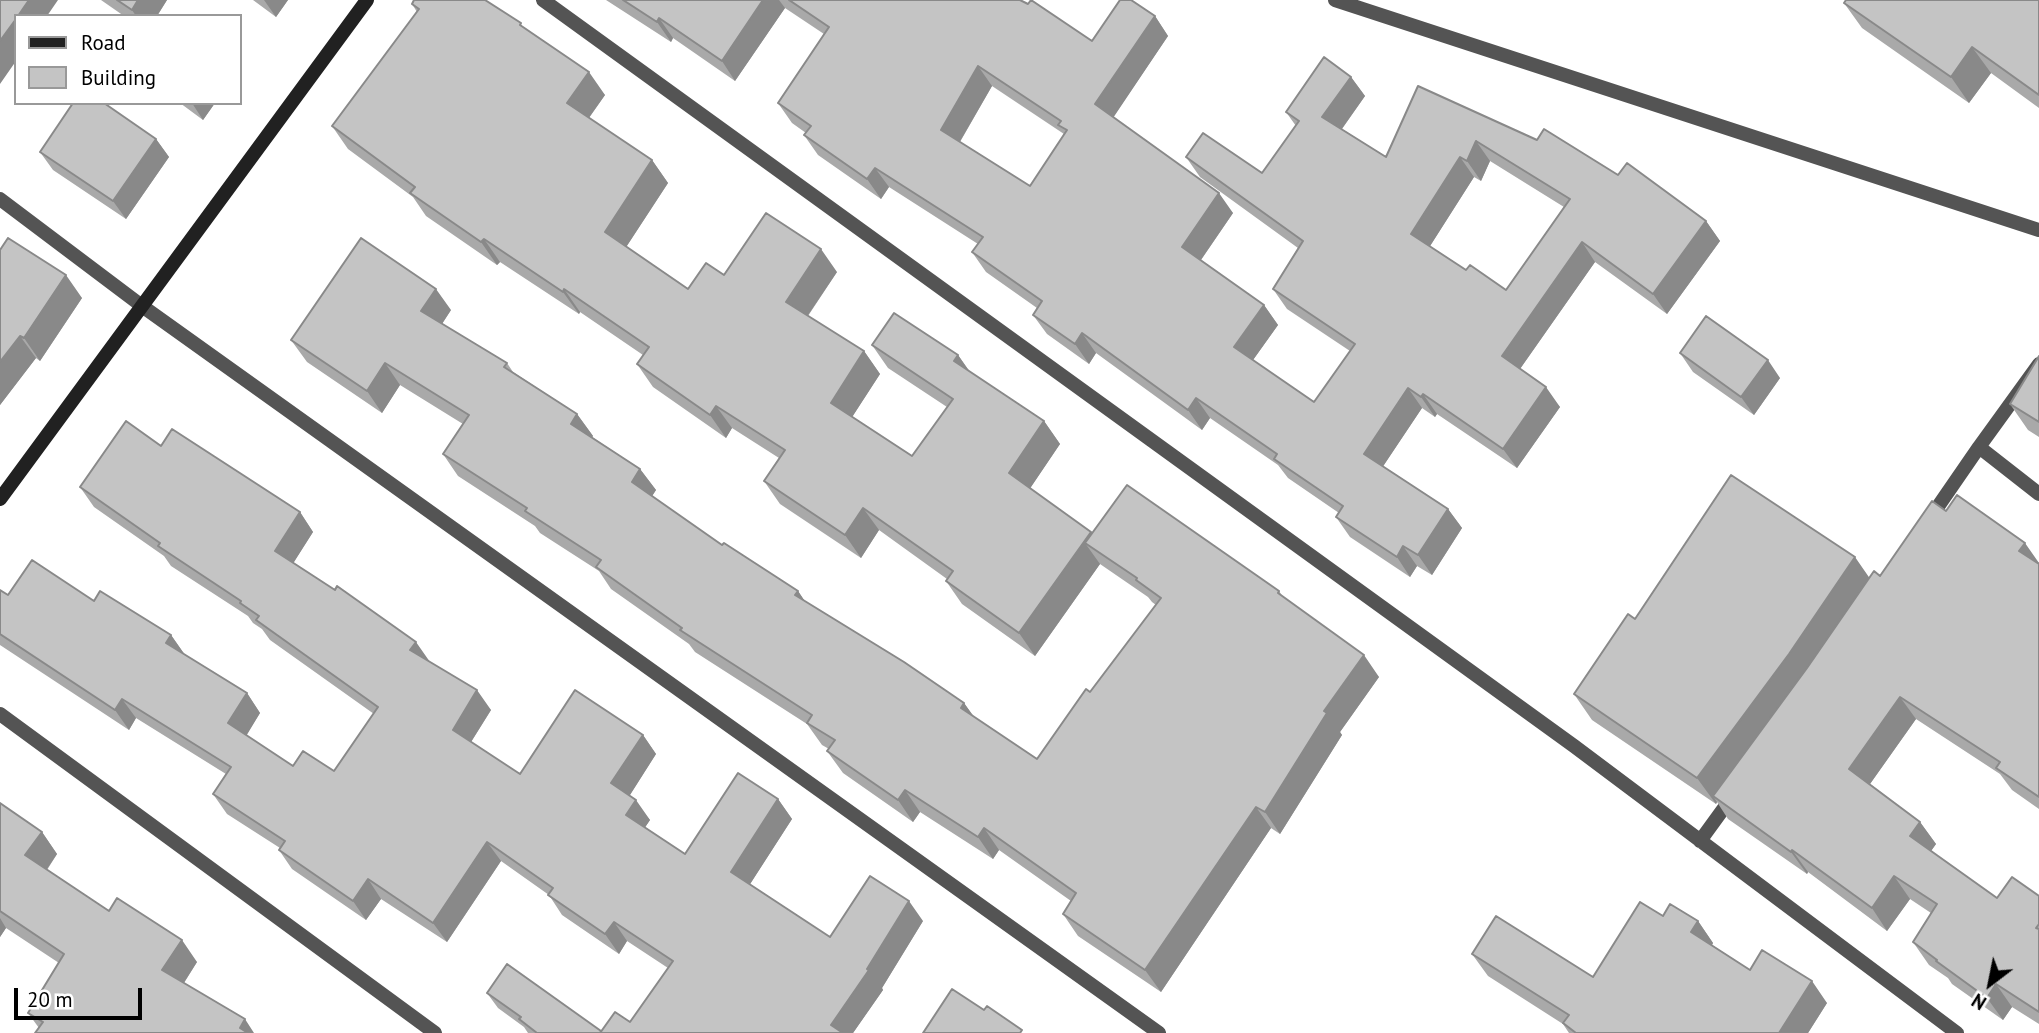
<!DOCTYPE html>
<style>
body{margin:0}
#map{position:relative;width:2039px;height:1033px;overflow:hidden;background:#fff;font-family:"PT Sans",sans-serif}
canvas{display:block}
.legend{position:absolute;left:14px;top:14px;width:228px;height:91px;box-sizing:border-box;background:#fff;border:2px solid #999;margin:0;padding:9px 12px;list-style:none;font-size:21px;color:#000}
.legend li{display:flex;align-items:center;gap:14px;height:35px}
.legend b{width:35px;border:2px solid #999}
.north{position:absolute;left:1955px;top:949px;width:70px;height:70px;-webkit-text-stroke:5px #fff;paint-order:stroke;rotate:212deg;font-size:19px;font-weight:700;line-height:28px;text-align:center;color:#000}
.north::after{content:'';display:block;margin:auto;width:24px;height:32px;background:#000;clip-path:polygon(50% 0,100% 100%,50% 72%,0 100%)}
.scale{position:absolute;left:14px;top:988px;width:128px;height:32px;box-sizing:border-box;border:4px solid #000;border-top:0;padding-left:9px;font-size:21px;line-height:24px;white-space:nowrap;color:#000;-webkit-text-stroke:5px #fff;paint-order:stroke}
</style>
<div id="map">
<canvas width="2039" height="1033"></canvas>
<ul class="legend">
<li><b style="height:9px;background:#212121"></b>Road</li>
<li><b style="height:19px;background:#c4c4c4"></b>Building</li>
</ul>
<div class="north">N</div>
<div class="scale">20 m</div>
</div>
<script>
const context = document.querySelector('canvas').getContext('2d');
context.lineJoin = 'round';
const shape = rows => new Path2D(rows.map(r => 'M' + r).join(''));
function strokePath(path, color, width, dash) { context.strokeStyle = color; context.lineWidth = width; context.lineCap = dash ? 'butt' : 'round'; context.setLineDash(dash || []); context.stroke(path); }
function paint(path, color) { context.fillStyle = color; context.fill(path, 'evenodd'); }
const street = shape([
 [543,0,1574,746,1957,1033],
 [1335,0,2039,230],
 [0,199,142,306,1159,1033],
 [2039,364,1979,447,2039,494],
 [1928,521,1979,447],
 [0,714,435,1033],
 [1700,841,1732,797]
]);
const secondary = shape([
 [0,499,367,0]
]);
const wall = shape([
 [101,0,167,0,157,16,124,16],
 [253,0,288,0,276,17],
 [606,0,1020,0,1092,41,1155,16,1168,36,1113,117,1233,213,1201,260,1264,305,1278,325,1253,360,1314,402,1350,351,1287,309,1273,289,1298,248,1200,177,1186,157,1262,173,1296,126,1286,112,1351,77,1365,96,1342,129,1386,157,1418,86,1537,140,1618,175,1706,221,1720,241,1667,314,1595,262,1520,369,1560,407,1517,468,1437,414,1435,417,1422,408,1383,466,1448,509,1462,528,1432,575,1417,566,1410,577,1350,537,1336,517,1339,513,1288,478,1278,465,1210,418,1202,430,1096,353,1089,364,1047,334,1033,315,1037,308,986,272,972,252,978,244,889,187,881,199,818,155,804,135,806,133,792,123,778,103,824,34,785,8,735,81,673,38,671,42],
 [992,86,1064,134,1030,186,960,142],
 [1490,161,1564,207,1506,290,1466,270,1430,246,1474,177,1481,181],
 [2039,0,2039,108,1991,73,1969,103,1862,28,1844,3],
 [412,4,524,27,605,95,589,118,652,160,668,183,626,247,688,289,724,275,837,272,808,316,864,351,880,374,852,417,912,456,947,407,888,368,872,345,958,355,970,372,1044,421,1060,444,1030,488,1092,534,1279,591,1283,597,1379,677,1340,732,1342,735,1280,834,1271,828,1161,992,1078,936,1063,914,1071,901,999,850,993,859,920,812,913,822,843,773,827,751,829,749,822,745,807,724,695,652,689,644,611,589,599,571,540,533,535,526,458,476,443,454,463,424,400,385,382,413,307,362,291,340,451,310,442,324,507,363,513,372,577,414,593,436,592,437,640,469,656,490,652,496,722,545,798,591,805,602,964,703,973,716,1037,759,1090,692,1156,605,1152,602,1148,597,1100,564,1035,656,962,604,946,581,947,579,879,530,861,558,780,504,764,481,779,458,732,428,726,438,653,387,637,364,643,355,580,312,579,314,500,262,497,265,426,216,413,197,348,149,332,126,417,12],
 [180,103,215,103,203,120],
 [156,139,169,157,126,219,53,170,40,152],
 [0,250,82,298,40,361,36,358,0,405],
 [1680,353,1780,378,1754,415,1693,372],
 [2039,356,2039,437,2028,430,2010,404],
 [161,446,300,512,313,532,293,563,430,662,491,710,471,742,520,774,643,735,656,754,629,796,650,820,645,827,685,854,778,799,792,819,750,884,830,937,923,921,882,988,883,990,853,1033,528,1033,524,1027,498,1008,487,993,601,1031,630,1022,668,968,627,941,619,954,562,915,549,895,501,861,447,942,381,899,366,920,292,869,279,850,280,848,227,814,213,794,226,774,136,718,129,730,0,645,0,590,8,595,94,601,171,635,185,655,247,693,260,713,246,735,293,766,334,771,374,714,270,640,262,629,253,623,248,616,171,566,164,556,94,507,80,487],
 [1946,511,2039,563,2039,809,2012,790,2000,774,1916,719,1870,784,1920,822,1936,844,1931,851,1997,898,2039,896,2039,1024,2012,1007,2003,1020,1952,984,1948,978,1929,965,1913,942,1931,913,1910,899,1887,931,1808,872,1807,874,1728,819,1717,802,1716,804,1592,720,1574,694,1635,619,1880,576],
 [0,803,42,832,57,854,47,870,109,911,197,962,184,983,39,1028,28,1013,59,963,6,928,0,937],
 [1663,916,1698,921,1713,943,1712,945,1750,970,1827,1003,1808,1033,1569,1033,1563,1024,1488,976,1472,954,1593,977]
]);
const shadedWall = shape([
 [29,0,58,0,47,16,18,16],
 [138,0,167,0,157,16,136,16,132,10],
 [264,0,288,0,276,17],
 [763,0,779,0,785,8,735,81,722,61],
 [1155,16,1168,36,1109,124,1095,104],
 [659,18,673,38,671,42,657,22],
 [16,19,16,61,0,84,0,41],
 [1972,47,1991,73,1969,103,1951,77],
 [978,66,992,86,955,150,941,130],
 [589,72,605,95,583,126,567,103],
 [1351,77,1365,96,1336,137,1322,117],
 [192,103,215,103,203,120],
 [156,139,169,157,126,219,113,201],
 [1476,141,1490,161,1481,181,1467,161],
 [1460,157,1474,177,1425,254,1411,234],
 [652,160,668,183,621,255,605,232],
 [875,168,889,187,881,199,867,179],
 [1219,193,1233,213,1196,267,1182,247],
 [1706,221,1720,241,1667,314,1653,294],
 [484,239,500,262,497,265,481,242],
 [1582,242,1595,262,1515,376,1502,356],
 [821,249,837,272,802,324,786,302],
 [66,275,82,298,40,361,24,338],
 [436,289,451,310,436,333,421,311],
 [564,289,580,312,579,314,563,292],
 [1264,305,1278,325,1248,367,1234,347],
 [1082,333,1096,353,1089,364,1075,344],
 [20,336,36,358,0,405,0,362],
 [864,351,880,374,847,425,831,403],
 [958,355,974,378,954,361],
 [1768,360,1780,378,1754,415,1741,397],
 [385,363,400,385,382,413,367,391],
 [1546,387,1560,407,1517,468,1503,449],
 [1408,388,1422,408,1378,474,1364,454],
 [1423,394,1437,414,1435,417,1421,397],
 [1196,398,1210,418,1202,430,1188,410],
 [716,406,732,428,726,438,710,415],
 [577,414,593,436,586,446,571,424],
 [1044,421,1060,444,1025,496,1009,473],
 [640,469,656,490,647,504,632,482],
 [863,508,879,530,861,558,845,535],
 [1448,509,1462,528,1432,575,1418,555],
 [300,512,313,532,289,570,275,551],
 [1091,532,1107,555,1085,543,1100,564,1035,656,1019,633],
 [2025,543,2039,563,2039,567,2019,551],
 [1403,546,1417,566,1410,577,1397,557],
 [1855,557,1873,583,1713,796,1717,802,1716,804,1697,778],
 [798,591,813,613,795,595],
 [171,635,185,655,166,643],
 [416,642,430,662,410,650],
 [1364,655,1379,677,1340,732,1342,735,1280,834,1265,812,1324,711],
 [477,690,491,710,466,750,453,730],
 [247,693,260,713,242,743,228,723],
 [1900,697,1916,719,1865,791,1849,769],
 [122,699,136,718,129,730,115,710],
 [964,703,980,725,961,708],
 [643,735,656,754,625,803,611,783],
 [905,790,920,812,913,822,898,800],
 [778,799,792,819,745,892,731,872],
 [636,800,650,820,640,835,626,815],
 [1256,807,1271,828,1161,992,1145,970],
 [1920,822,1936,844,1926,858,1910,836],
 [984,828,999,850,993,859,978,837],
 [42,832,57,854,41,878,25,855],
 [487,842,501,861,447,942,433,923],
 [1792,850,1808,872,1807,874,1791,852],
 [1894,876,1910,899,1887,931,1872,908],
 [368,879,381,899,366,920,353,901],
 [909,901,923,921,882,988,883,990,853,1033,837,1033,831,1025],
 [0,918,6,928,0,937],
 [1698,921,1713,943,1707,954,1691,932],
 [614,922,627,941,619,954,605,934],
 [182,940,197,962,178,992,162,970],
 [1812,981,1827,1003,1808,1033,1779,1033],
 [1996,984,2012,1007,2003,1020,1987,998],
 [245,1019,254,1033,243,1033,240,1028]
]);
const building = shape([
 [0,0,29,0,18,16,16,16,16,19,0,41,0,0],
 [117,0,138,0,132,10,117,0],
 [414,0,485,0,521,23,520,25,589,72,567,103,652,160,605,232,688,289,706,263,724,275,766,213,821,249,786,302,864,351,831,403,912,456,953,399,872,345,894,313,958,355,954,361,1044,421,1009,473,1091,532,1019,633,946,581,953,571,863,508,845,535,764,481,785,450,716,406,710,415,637,364,649,347,564,289,563,292,484,239,481,242,410,193,415,187,332,126,419,9,412,4,414,0],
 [623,0,763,0,722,61,659,18,657,22,623,0],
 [789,0,1020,0,1028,4,1031,0,1092,41,1120,0,1131,0,1155,16,1095,104,1219,193,1182,247,1264,305,1234,347,1314,402,1355,344,1273,289,1303,241,1186,157,1203,133,1262,173,1299,121,1286,112,1324,57,1351,77,1322,117,1386,157,1418,86,1537,140,1544,129,1618,175,1627,163,1706,221,1653,294,1582,242,1502,356,1546,387,1503,449,1423,394,1421,397,1408,388,1364,454,1448,509,1418,555,1403,546,1397,557,1336,517,1343,506,1274,459,1277,454,1196,398,1188,410,1082,333,1075,344,1033,315,1042,301,972,252,983,237,875,168,867,179,804,135,811,126,778,103,829,27,789,0],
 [978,66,1061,121,1058,125,1067,130,1030,186,941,130,978,66],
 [1476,141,1570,199,1506,290,1470,265,1466,270,1411,234,1460,157,1467,161,1476,141],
 [1846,0,2039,0,2039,95,1972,47,1951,77,1844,3,1846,0],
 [73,103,104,103,156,139,113,201,40,152,73,103],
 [8,238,66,275,24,338,20,336,0,362,0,250,8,238],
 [361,238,436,289,421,311,507,363,504,367,577,414,571,424,640,469,632,482,722,545,724,543,798,591,795,595,904,662,964,703,961,708,1037,759,1086,689,1090,692,1161,598,1136,580,1137,578,1085,543,1127,485,1279,591,1278,593,1364,655,1324,711,1327,713,1265,812,1256,807,1145,970,1063,914,1076,893,984,828,978,837,905,790,898,800,827,751,835,740,807,723,812,715,680,630,682,628,596,567,601,560,525,511,527,508,443,454,469,415,385,363,367,391,291,340,361,238],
 [1706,316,1768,360,1741,397,1680,353,1706,316],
 [2039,356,2039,422,2010,404,2039,356],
 [126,421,161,446,172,429,300,512,275,551,335,590,337,586,416,642,410,650,477,690,453,730,520,774,575,690,643,735,611,783,636,800,626,815,685,854,738,773,778,799,731,872,830,937,870,876,909,901,867,969,869,970,831,1025,843,1033,600,1033,615,1012,630,1022,673,961,614,922,605,934,548,895,553,888,487,842,433,923,368,879,353,901,279,850,285,841,213,794,231,767,122,699,115,710,0,634,0,590,8,595,32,560,94,601,100,591,171,635,166,643,247,693,228,723,293,766,303,751,334,771,378,707,256,620,259,616,240,603,241,601,158,546,160,543,80,487,126,421],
 [1731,475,1855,557,1789,654,1697,778,1574,694,1628,614,1635,619,1731,475],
 [1957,495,2025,543,2019,551,2039,564,2039,797,1996,768,2000,762,1900,697,1849,769,1920,822,1910,836,1997,898,2012,877,2039,896,2039,924,2036,928,2039,929,2039,1012,1996,984,1987,998,1936,961,1937,960,1913,942,1937,904,1894,876,1872,908,1792,850,1791,852,1713,796,1807,668,1874,571,1880,576,1932,501,1946,511,1957,495],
 [0,803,42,832,25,855,109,911,117,898,182,940,162,970,245,1019,240,1028,248,1033,35,1033,43,1022,28,1013,64,954,0,911,0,803],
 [1640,902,1663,916,1670,904,1698,921,1691,932,1750,970,1762,950,1812,981,1779,1033,1576,1033,1563,1023,1569,1015,1472,954,1496,916,1593,977,1640,902],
 [507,964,601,1031,600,1033,537,1033,519,1019,521,1017,487,993,507,964],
 [952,989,984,1010,987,1006,1022,1030,1020,1033,923,1033,952,989]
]);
strokePath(street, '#545454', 14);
strokePath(secondary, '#212121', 14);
paint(wall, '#a9a9a9');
paint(shadedWall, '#898989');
paint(building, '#c4c4c4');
strokePath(building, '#898989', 2);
</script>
